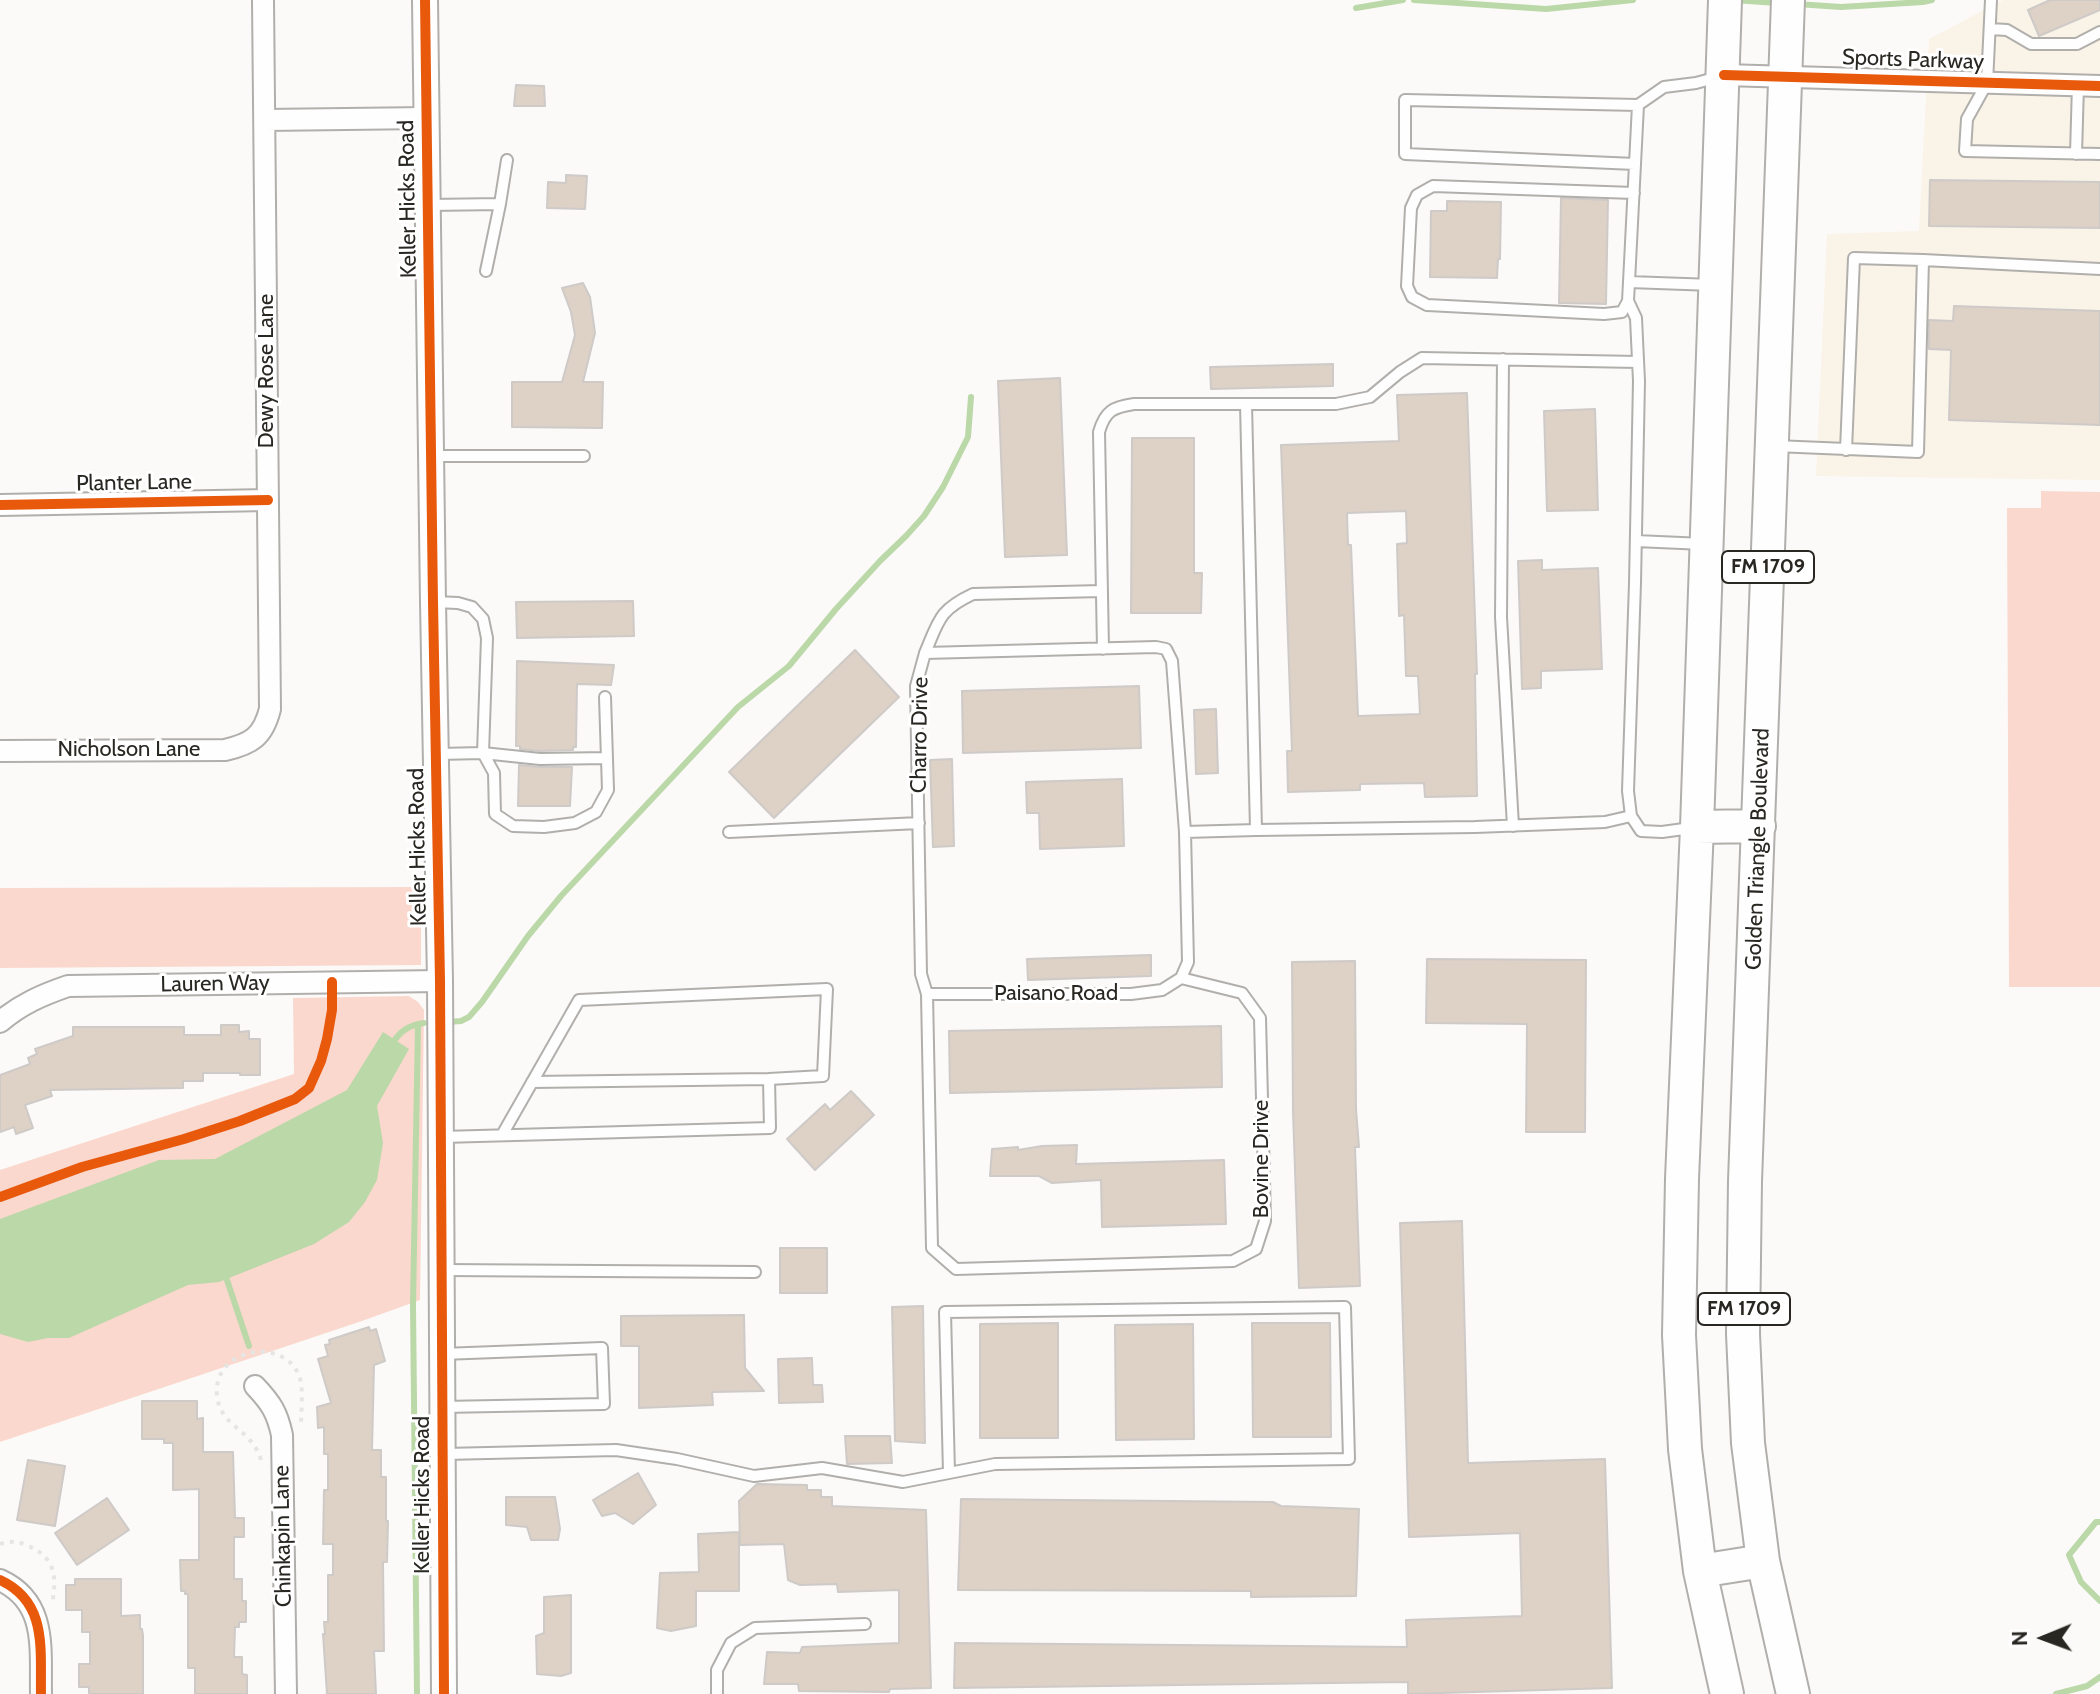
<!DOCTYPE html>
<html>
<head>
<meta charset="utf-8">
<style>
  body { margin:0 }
  #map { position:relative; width:2100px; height:1694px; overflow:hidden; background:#fcfaf8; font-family:Cabin,sans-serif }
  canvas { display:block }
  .north { position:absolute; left:2004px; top:1598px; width:80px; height:80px; -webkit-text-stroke:6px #fff; paint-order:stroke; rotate:269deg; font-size:22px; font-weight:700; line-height:32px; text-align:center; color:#292722 }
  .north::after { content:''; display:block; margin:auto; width:28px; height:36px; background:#292722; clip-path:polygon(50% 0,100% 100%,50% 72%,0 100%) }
</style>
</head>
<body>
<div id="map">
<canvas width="2100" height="1694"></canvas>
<div class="north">N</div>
</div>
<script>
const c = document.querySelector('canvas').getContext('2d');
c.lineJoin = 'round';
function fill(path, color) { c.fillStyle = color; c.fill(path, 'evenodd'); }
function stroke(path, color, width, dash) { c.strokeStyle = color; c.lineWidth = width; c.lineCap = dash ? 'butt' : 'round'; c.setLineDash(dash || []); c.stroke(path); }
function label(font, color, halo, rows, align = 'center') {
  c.font = font + ' Cabin,sans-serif'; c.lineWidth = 6; c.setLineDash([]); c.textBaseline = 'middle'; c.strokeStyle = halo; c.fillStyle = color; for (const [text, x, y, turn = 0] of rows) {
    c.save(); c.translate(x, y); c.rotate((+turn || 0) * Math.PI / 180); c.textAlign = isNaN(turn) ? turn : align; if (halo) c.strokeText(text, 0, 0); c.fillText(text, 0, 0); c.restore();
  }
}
const built = new Path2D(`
  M2003,0H2100V480L1816,476L1827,234L1919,231L1929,39Z`);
const green = new Path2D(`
  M2041,491L2100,492V987H2009L2007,508H2041Z
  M421,887V965L0,968V888Z
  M409,996L418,1002L424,1010L420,1300L362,1321L0,1442V1170L294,1074L293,998Z`);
const water = new Path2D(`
  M383,1032L409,1049L377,1106L383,1143L377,1180L365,1202L349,1222L314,1244L219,1282L188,1285L69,1338H48L28,1342L0,1334V1219L159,1160L215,1159L347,1090Z`);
const stream = new Path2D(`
  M1414,0L1546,9L1633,0
  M1733,0L1778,3
  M1797,4L1841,7L1923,2L1932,0
  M1356,8L1403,0
  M449,1022L461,1021L469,1017L482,1002L528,936L561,896L738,707L789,666L836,609L880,561L906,536L924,516L943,487L968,437L971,397
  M392,1044C400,1031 409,1025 424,1023
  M225,1274L249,1346
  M2100,1522H2096L2069,1555L2081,1582L2100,1601
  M417,1694L413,1305L418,1024
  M2056,1694L2087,1686L2100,1677`);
const building = new Path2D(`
  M2050,0H2100V10L2039,36L2028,10Z
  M516,85L544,86L545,106H514Z
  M566,175L587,176L585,209L547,208L548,182L566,183Z
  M1930,180L2100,182V228L1929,226Z
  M1561,198L1608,200L1606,304L1559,303Z
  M1447,201L1501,202L1500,259H1498L1497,278L1430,277L1431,211H1447Z
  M583,283L590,297L595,333L583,382H603L602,428L512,427V382H562L575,335L571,312L562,288Z
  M1954,306L2100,311V425L1949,420L1951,350L1929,349V320L1953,321Z
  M1333,364V386L1211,389L1210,367Z
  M1060,378L1067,555L1005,557L998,381Z
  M1467,393L1477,674H1475L1477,796L1425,797L1424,783L1360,784V790L1288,792L1287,751H1292L1281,445L1399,441L1397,395ZM1406,511L1407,543L1397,544L1399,616L1404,615L1406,676H1418L1420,714L1358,716L1351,545H1348L1347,513Z
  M1595,409L1598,510L1547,511L1544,411Z
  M1132,438H1194V573H1202L1201,613H1131Z
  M1542,560V570L1598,568L1602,669L1541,671V688L1522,689L1518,561Z
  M633,601L634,636L517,638L516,602Z
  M855,650L899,697L774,818L729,772Z
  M517,661L614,665L611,685L577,684L576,747H573V750L540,751L520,749V746H516Z
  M1139,686L1141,748L963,753L962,691Z
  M1216,709L1218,773L1196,774L1194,710Z
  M952,759L954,846L933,847L930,760Z
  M519,765L540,767H572L570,806H518Z
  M1122,779L1124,846L1040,849L1039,813H1027L1026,782Z
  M1151,955V976L1028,980L1027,959Z
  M1427,959L1586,960L1585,1132H1526L1527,1024L1426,1023Z
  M1355,961L1356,1109L1359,1147H1355L1360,1286L1299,1288L1293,1111L1292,962Z
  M221,1025H239V1032L249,1031V1039H260V1075H240V1073H203V1081H183V1088L50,1090L52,1096L25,1105L33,1128L16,1134L14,1127L0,1132V1075L30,1064L28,1058L37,1054L35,1049L73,1036V1027H184V1035H221Z
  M1221,1026L1222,1087L950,1093L949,1031Z
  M851,1091L874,1115L815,1170L787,1139L825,1104L830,1110Z
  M1077,1145L1076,1164L1224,1160L1226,1224L1102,1227L1101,1180L1052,1183L1039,1176H990L992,1149L1018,1147V1150L1042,1146Z
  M1462,1221L1468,1463L1605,1459L1612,1688L1408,1694V1682L954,1688L955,1643L1407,1647L1406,1620L1522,1616L1520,1533L1409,1537L1400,1223Z
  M780,1248H827V1293H780Z
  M923,1306L925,1443L895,1441L892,1307Z
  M744,1315L745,1368L764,1391L712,1392L713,1405L639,1408V1346H621V1316Z
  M1058,1323V1438H980V1324Z
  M1252,1323H1330L1331,1437H1253Z
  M1193,1324L1194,1439L1116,1440L1115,1325Z
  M369,1327L370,1331L376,1329L385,1361L374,1365L372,1450H381V1477H386V1521H388L387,1562H383L384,1651H374L376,1694H327L323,1634H325L324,1622H328V1575H333V1544H323L324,1490H328V1454H324V1427L318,1428L317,1407L331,1403L318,1359L328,1356L325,1345L330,1344L329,1340Z
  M812,1358L813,1385H822L823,1402L779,1403L778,1359Z
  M142,1401H197V1419L203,1418V1452H233L235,1518H244V1537H234V1579H242V1601H246V1622H239V1627H235L234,1657H242V1674L247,1675V1694H195V1668H188V1594H185V1591H181L180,1560H199V1489L173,1490V1443H164V1439H142Z
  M845,1436H890L892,1463L847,1464Z
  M28,1460L65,1466L55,1526L17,1520Z
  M638,1473L656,1505L633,1524L615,1513L602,1516L593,1500Z
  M757,1484L807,1485V1490H821V1497H832V1506L926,1510L931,1688L890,1689L889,1692L799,1691L798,1684H764L767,1652L800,1653L802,1647L899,1643V1590L838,1592L837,1584L800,1585L788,1580L784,1544L740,1545L739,1501Z
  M506,1497H555L560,1529L558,1540H531L527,1527L506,1525Z
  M107,1498L129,1530L77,1565L55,1533Z
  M961,1499L1273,1502L1281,1506L1359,1509L1356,1596L1251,1597V1591L958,1590Z
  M739,1532V1591H696V1626L671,1631L657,1628L660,1573L699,1572L698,1534Z
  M75,1579H121V1616L140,1615V1629H142L143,1635V1694H91L89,1693V1687H79V1664H90V1632H82V1610H66V1585H75Z
  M571,1595V1673L561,1676L537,1674L536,1636L544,1633V1597Z`);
const path = new Path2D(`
  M0,1197L82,1167L184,1139L240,1121L295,1099L309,1088L318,1072L327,1039L332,1001
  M261,1460C252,1428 220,1428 217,1395C212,1347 290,1334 301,1382C303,1395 301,1412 301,1426
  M0,1544C9,1541 17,1541 26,1545C56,1557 57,1576 52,1605`);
const service = new Path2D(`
  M1991,0L1987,83L1967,119L1965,151L2100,154
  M1990,29L2007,30L2031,44H2077L2100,32
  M2076,154L2078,85
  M1635,164L1405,154V100L1638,105
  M500,204L507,160
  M429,205L500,204L486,271
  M1629,282L1628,301L1622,312L1604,314L1427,305L1412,297L1407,286L1411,208L1417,195L1433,186L1634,193
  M1713,285L1629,282L1638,105L1664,87L1696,83L1718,77
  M1628,301L1636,318L1639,381L1635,583L1628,791L1631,816L1641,831L1662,832L1691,828
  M1503,359L1501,617L1513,826
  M1775,446L1918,452L1923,260L2100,269
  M1846,450L1854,258L1923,260
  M431,456H584
  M1636,541L1704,544
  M434,602L458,603L472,607L483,619L487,638L483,753L540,759L607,758
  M1156,647L1166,649L1172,661L1185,832L1188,962L1181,978L1242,993L1260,1018L1265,1221L1256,1249L1233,1261L956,1269L932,1248L927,994L921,974L916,686L925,653Z
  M1103,649L1099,432C1105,411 1113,407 1134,404H1246
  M925,653C939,620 939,610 973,594L1102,591
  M438,754L483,753L494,773L495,814L513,826L544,827L575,823L596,812L608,790L605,697
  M1631,816L1605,822L1475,827L1256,830L1246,404H1336L1370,397L1400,372L1422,358L1638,362
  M729,832L919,823
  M1185,832L1256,830
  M927,994H1131L1162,990L1181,978
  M532,1082L769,1079
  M442,1137L770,1128L769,1079L823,1076L827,989L579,1000L502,1135
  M443,1270L755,1272
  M442,1354L602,1348L604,1404L442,1407
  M445,1454L616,1450L677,1459L754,1476L822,1468L903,1482L995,1464L1349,1459L1345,1307L945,1312L949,1473
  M717,1694V1670L731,1643L755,1628L865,1624`);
const minor = new Path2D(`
  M1724,75L2100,86
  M265,120L427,118
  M0,505L268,500
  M0,751L225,750C251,744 263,737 270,709L263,0
  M0,1022C21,1004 42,995 68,986L440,981
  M255,1386C271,1403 277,1412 282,1435L286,1694
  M0,1580C48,1602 40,1649 41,1694`);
const tertiary = new Path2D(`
  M425,0L433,602L440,981L444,1694`);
const primary = new Path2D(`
  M1725,0L1697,827L1682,1179L1679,1335L1685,1449L1700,1571L1727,1694
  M1788,0L1745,1181L1743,1334L1748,1443L1763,1561L1793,1694
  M1697,827L1759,826
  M1700,1571L1763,1561`);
const cycleway = new Path2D(`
  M425,0L433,602L440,981L444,1694
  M1724,75L2100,86
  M0,505L268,500
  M0,1197L82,1167L184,1139L240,1121L295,1099L309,1088L321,1061L327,1039L332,1010V982
  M0,1580C48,1602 40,1649 41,1694`);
const shields = [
  [1768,567,92],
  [1744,1309,92]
];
const shieldNames = [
  ["FM 1709",1768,567],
  ["FM 1709",1744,1309]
];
const streetNames = [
  ["Sports Parkway",1913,60,2],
  ["Keller Hicks Road",408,199,-91],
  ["Dewy Rose Lane",267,371,-90],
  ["Planter Lane",134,483,-1],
  ["Charro Drive",920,735,-89],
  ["Nicholson Lane",129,750],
  ["Keller Hicks Road",418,847,-91],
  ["Golden Triangle Boulevard",1758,849,-88],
  ["Lauren Way",215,984,-1],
  ["Paisano Road",1056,994],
  ["Bovine Drive",1262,1159,-90],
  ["Keller Hicks Road",423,1495,-90],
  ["Chinkapin Lane",283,1536,-91]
];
fill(built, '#faf3e7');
fill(green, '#fad8ce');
fill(water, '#bbd8a8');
stroke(stream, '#bbd8a8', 6);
fill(building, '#ded1c6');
stroke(building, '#cecac8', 2);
stroke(service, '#b1afac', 14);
stroke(minor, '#b1afac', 24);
stroke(tertiary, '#b1afac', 28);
stroke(primary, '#b1afac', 36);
stroke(path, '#e5e5e4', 4, [4, 6]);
stroke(service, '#fffefe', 10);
stroke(minor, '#fffefe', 20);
stroke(tertiary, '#fffefe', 24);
stroke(primary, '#fffefe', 32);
stroke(cycleway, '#e8590c', 10);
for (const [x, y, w] of shields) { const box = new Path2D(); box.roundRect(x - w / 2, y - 16, w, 32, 6); c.fillStyle = '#fff'; c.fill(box); stroke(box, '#292722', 2); }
label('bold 20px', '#292722', null, shieldNames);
label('22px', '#292722', '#fff', streetNames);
</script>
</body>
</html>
